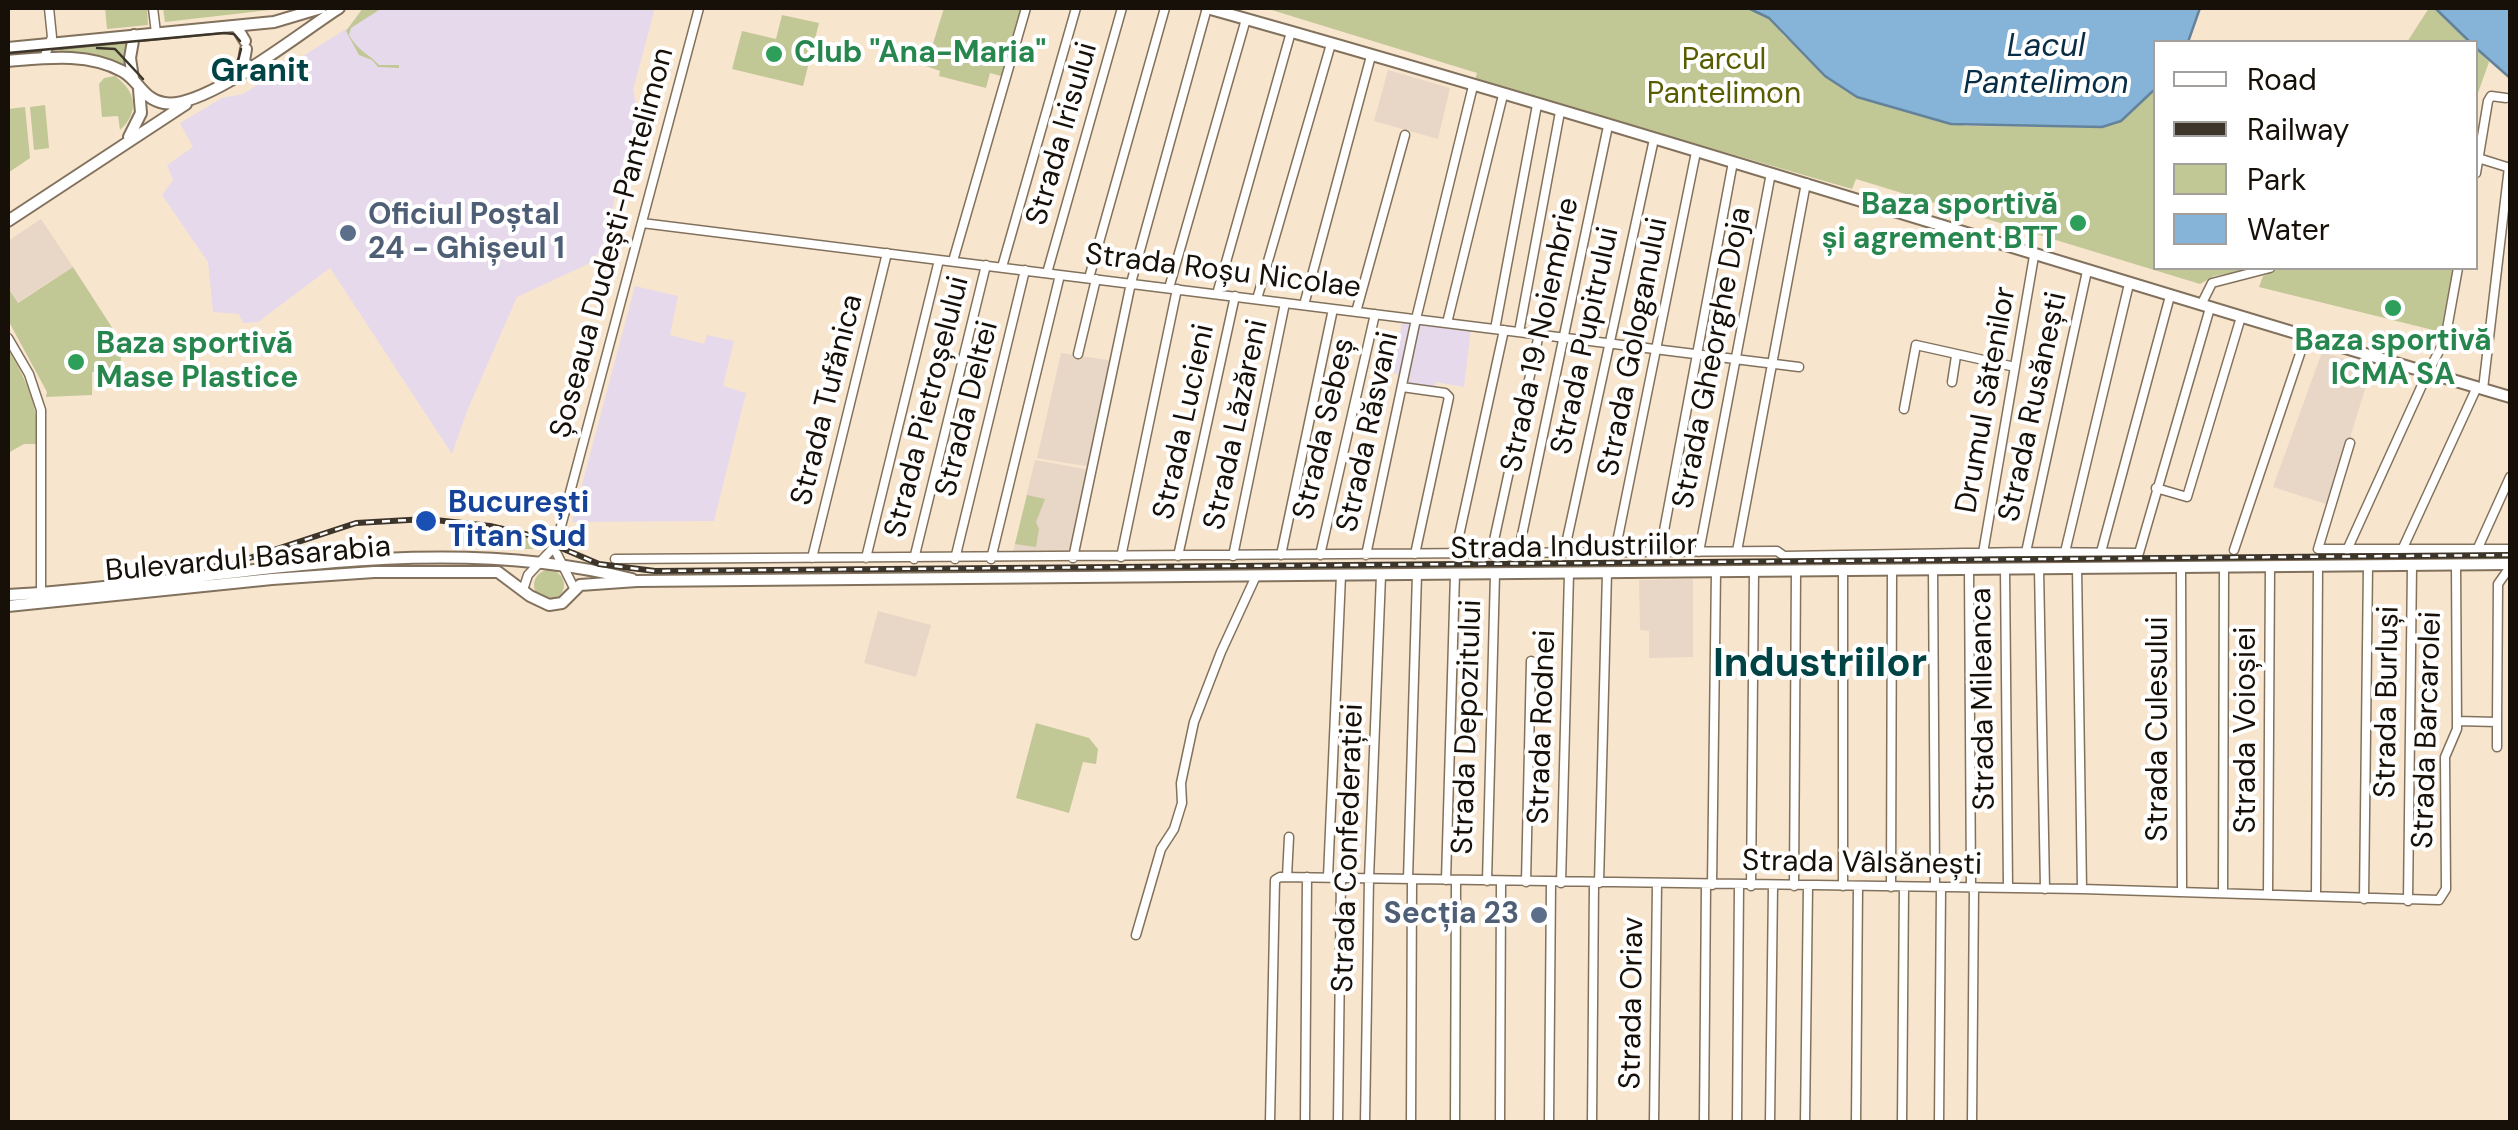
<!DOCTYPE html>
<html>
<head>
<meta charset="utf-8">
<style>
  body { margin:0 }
  #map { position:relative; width:2518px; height:1130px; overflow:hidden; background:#f8e5ce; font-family:"DM Sans",sans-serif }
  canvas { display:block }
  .frame { position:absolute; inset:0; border:10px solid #161008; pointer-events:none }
  .legend { position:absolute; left:2153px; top:40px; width:325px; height:230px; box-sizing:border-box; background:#fff; border:2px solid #a29f9c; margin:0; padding:12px 18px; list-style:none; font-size:30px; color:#161008 }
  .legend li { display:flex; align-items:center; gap:20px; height:50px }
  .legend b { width:50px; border:2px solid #a29f9c }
</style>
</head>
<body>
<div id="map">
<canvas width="2518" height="1130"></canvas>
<div class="frame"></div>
<ul class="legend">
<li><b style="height:12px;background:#fff"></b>Road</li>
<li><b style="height:12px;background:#3d352a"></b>Railway</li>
<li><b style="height:28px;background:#c2c796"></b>Park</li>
<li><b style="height:28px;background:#85b4d8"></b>Water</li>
</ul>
</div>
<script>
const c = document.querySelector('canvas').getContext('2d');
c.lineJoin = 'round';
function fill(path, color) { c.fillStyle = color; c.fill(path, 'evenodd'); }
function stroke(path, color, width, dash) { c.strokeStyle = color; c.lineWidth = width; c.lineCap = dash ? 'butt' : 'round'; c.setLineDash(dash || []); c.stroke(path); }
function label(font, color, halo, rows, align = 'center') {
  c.font = font + ' "DM Sans",sans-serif'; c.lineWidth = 8; c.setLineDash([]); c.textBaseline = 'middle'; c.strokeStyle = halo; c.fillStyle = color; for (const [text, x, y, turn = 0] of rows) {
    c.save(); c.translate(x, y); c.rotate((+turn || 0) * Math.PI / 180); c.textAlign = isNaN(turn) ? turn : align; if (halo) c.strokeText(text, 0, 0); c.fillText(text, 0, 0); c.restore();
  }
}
const commercial = new Path2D(`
  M379,8H655L633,90L637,110L602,249L588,264L517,297L467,411L452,454L330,268L258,322L243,323L239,314L213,312L208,262L162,195L173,180L167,165L193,147L180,123L222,98L243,94Z
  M635,286L678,296L670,335L704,344L707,335L734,341L723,386L746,393L714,521L572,522Z
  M1402,320L1471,328L1464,387L1436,382L1435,387L1401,383L1402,375L1384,371L1389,334L1400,335Z`);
const education = new Path2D(`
  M1388,70L1450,88L1438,139L1374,121Z
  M41,219L73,267L17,303L8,288V241Z
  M2322,352L2372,367L2329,505L2273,487Z
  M1061,353L1114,361L1091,467L1037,458Z
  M1035,460L1090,470L1072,554L1013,552Z
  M1693,579V657L1649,658V631L1640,630L1639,580Z
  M878,611L931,625L916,677L864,663Z`);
const green = new Path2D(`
  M105,8H147L148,25L107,29Z
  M163,8H287L165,22Z
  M363,8H382L351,28L349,35C360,53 367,52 379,65H399V68L378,67L372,60L359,55L346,31Z
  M944,8H1021L1001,76L990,73L986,88L939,76L940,71L926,66Z
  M1265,8H1748L1769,18L1785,37L1878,103L1895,109L1966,126L2102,127L2115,124L2155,89L2156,268H2261L2214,276L2200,284L1856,179L1852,189L1475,80L1477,73Z
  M2429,8H2435L2470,42H2407Z
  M782,15L819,23L803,86L732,69L742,31L776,39Z
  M129,37L125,51L127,71L58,54L60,46Z
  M2476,48L2489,62L2478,93L2476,117Z
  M115,76C136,91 140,112 120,130L118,116L102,117L99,84L104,78Z
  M45,105L49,148L34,150L30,107Z
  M25,107L30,158L8,173V109Z
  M73,267L122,343L120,372H92V395L46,397L47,392L8,320V288L18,303Z
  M2275,268H2440L2453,270L2441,332L2259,287L2263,276L2274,271Z
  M8,349C27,380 38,407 39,444H24L8,453Z
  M1027,495L1045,499L1036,522L1039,529L1036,547L1015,544Z
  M495,530L546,542L541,549H495Z
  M534 585a15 15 0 1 1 30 0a15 15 0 1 1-30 0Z
  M1036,723L1089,738L1098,749L1096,764L1083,762L1069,813L1016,798Z`);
const water = new Path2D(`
  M1748,8H2200L2188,42H2156L2155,89L2121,121L2102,127L1951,124L1857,97L1825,76L1769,18Z
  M2435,8H2510V78L2476,48V42H2470Z`);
const minor = new Path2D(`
  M153,8L156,33
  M44,58L52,37L49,8
  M2478,158L2510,168
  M2476,173L2488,101L2491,96L2506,98
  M642,223L1799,367
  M953,261L1026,8
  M1002,267L1076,8
  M1047,273L1122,8
  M1089,278L1165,8
  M1169,288L1246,19
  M1217,294L1291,32
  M1257,299L1331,44
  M1304,305L1371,56
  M2201,305L2212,283L2270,268
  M1356,312L1405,135
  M1447,323L1503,95
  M1495,329L1537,105
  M1519,332L1560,112
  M8,338L29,374L41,410V596
  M1078,354L1096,279
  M1952,382L1956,356
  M1402,387L1445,393L1449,397L1415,554
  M2483,389L2509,167
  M1904,409L1916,345L2015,367
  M2350,443L2318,549H2510
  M2156,488L2187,497L2241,317
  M554,548L574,588
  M2234,550L2306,336
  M2347,550L2428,372L2445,340L2458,268
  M2402,550L2477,387
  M2477,550L2510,477
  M1737,551L1806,183
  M1615,552L1696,152
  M1660,552L1733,162
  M1699,552L1771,173
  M2026,552L2087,271
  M2065,552L2129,284
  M2101,552L2170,296
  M1564,553L1654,139
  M1983,553L2034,256
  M1455,554L1504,330
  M1491,554L1539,334
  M1518,554L1608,126
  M1281,555L1333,309
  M1320,555L1375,314
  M1366,555L1416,319L1473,86
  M1178,556L1235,296
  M1233,556L1285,303
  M1121,557L1177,289
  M812,558L887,253
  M866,558L939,260
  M1073,558L1131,283L1207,8
  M615,559L1777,551L1784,556L2026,552L2139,553L2210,308
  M914,559L986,265
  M955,559L1025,270
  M991,559L1060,275
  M2181,567L2182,891
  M2039,568L2045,889
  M2077,568L2082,889
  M1933,569L1935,887
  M1969,569L1971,888
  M2005,569L2008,888
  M1843,570V886
  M523,590L528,575L556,545L699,8
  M2457,721L2497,722L2498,584L2510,567
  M2497,722V747
  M1287,877L1289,837
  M1328,877L1341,575
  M1408,879L1417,574
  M1446,880L1455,574
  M1487,881L1495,574
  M1526,882L1531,661
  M1561,883L1569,573
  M1599,883L1607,572
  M1712,885L1716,571
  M1751,886L1754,571
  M1794,886L1796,571
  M1891,887L1892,570
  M2223,893L2224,566
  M2268,894L2270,566
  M2316,896L2318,566
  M2364,899L2368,565
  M2408,901L2412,565
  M1136,935L1161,849L1174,829L1182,803L1181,783L1194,722L1221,652L1256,576
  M1270,1122L1275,880L1280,877L2082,889L2439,900L2446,889L2445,757L2457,729L2456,564
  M1305,1122L1307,877
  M1338,1122L1341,877
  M1365,1122L1369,878L1381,575
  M1411,1122L1412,879
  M1455,1122L1456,880
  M1500,1122L1501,882
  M1549,1122L1551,882
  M1592,1122L1594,883
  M1654,1122L1657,884
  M1704,1122L1706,885
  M1737,1122L1739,886
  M1770,1122L1773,886
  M1805,1122L1808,886
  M1856,1122L1858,887
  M1902,1122L1904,887
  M1939,1122L1941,888
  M1972,1122L1974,888`);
const major = new Path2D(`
  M1207,8C1643,130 2075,269 2510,397
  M236,26L245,41
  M8,48L274,22L321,8
  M8,61C45,58 87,52 122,71C139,80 142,99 164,103C205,110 302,31 339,8
  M236,73L244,61L246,49
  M133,78L130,58L134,35
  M129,137L141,113L139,89
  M8,221L186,104
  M8,595C215,584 425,527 632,579
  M8,606L272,579L374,572H498L530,596L549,605L562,603L580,585L637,581L2510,564`);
const tram = new Path2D(`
  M97,48L115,49L143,79
  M8,53L224,33L234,34L240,41
  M221,73L238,61L241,49`);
const rail = new Path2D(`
  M181,570L228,565L356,523L426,519L490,526L533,536L599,564L655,571L2510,555`);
const markers = [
  [774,54,10,"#2e9e5b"],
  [2078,223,10,"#2e9e5b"],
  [348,233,10,"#5c6f8a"],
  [2393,308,10,"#2e9e5b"],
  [76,362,10,"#2e9e5b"],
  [426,521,12,"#1a4fb4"],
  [1539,915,10,"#5c6f8a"]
];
const leisureNames = [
  ["Club \"Ana-Maria\"",794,54],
  ["Baza sportivă",2058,206,"right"],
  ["și agrement BTT",2058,240,"right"],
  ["Baza sportivă",2393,342,"center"],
  ["ICMA SA",2393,376,"center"],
  ["Baza sportivă",96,345],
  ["Mase Plastice",96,379]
];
const parkNames = [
  ["Parcul",1724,61],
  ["Pantelimon",1724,95]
];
const streetNames = [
  ["Strada Irisului",1063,134,-74],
  ["Șoseaua Dudești-Pantelimon",613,243,-75],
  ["Strada Roșu Nicolae",1223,272,7],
  ["Strada 19 Noiembrie",1541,335,-78],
  ["Strada Pupitrului",1586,341,-78],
  ["Strada Gologanului",1634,347,-79],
  ["Strada Gheorghe Doja",1713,358,-79],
  ["Strada Tufănica",828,400,-76],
  ["Drumul Sătenilor",1987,400,-80],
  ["Strada Pietroșelului",928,407,-76],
  ["Strada Rusănești",2034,407,-78],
  ["Strada Deltei",968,409,-76],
  ["Strada Lucieni",1185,422,-78],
  ["Strada Lăzăreni",1237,425,-78],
  ["Strada Sebeș",1325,429,-77],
  ["Strada Răsvani",1369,432,-78],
  ["Strada Industriilor",1574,548,-1],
  ["Bulevardul Basarabia",248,560,-5],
  ["Strada Mileanca",1984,699,-91],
  ["Strada Burluși",2388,702,-89],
  ["Strada Depozitului",1468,727,-88],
  ["Strada Rodnei",1543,727,-88],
  ["Strada Culesului",2159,729,-90],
  ["Strada Voioșiei",2247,730,-90],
  ["Strada Barcarolei",2428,730,-88],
  ["Strada Confederației",1349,848,-88],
  ["Strada Vâlsănești",1862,864,1],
  ["Strada Oriav",1633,1003,-89]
];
const serviceNames = [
  ["Oficiul Poștal",368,216],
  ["24 - Ghișeul 1",368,250],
  ["Secția 23",1519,915,"right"]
];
const transitNames = [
  ["București",448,504],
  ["Titan Sud",448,538]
];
const waterNames = [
  ["Lacul",2046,48],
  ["Pantelimon",2046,85]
];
const neighbourhoodNames = [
  ["Granit",260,73]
];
const districtNames = [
  ["Industriilor",1820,666]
];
fill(commercial, '#e6d9ec');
fill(education, '#e8d7c6');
fill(green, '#c2c796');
fill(water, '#85b4d8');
stroke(water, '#64839a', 2.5);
stroke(minor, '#82725d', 11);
stroke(major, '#82725d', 14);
stroke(minor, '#fff', 8);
stroke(major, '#fff', 10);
stroke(tram, '#3d352a', 2.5);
stroke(rail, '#3d352a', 6);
stroke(rail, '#fff', 2.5, [8]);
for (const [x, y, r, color] of markers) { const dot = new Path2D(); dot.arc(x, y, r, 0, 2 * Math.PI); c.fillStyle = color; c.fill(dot); stroke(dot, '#fff', 4); }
label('bold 30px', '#27864d', '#fff', leisureNames, 'left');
label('30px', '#595d00', '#fff', parkNames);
label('30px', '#161008', '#fff', streetNames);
label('bold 30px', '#4e5e75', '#fff', serviceNames, 'left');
label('bold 30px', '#164399', '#fff', transitNames, 'left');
label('italic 32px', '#082e47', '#fff', waterNames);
label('bold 32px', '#004345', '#fff', neighbourhoodNames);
label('bold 40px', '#004345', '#fff', districtNames);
</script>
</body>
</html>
